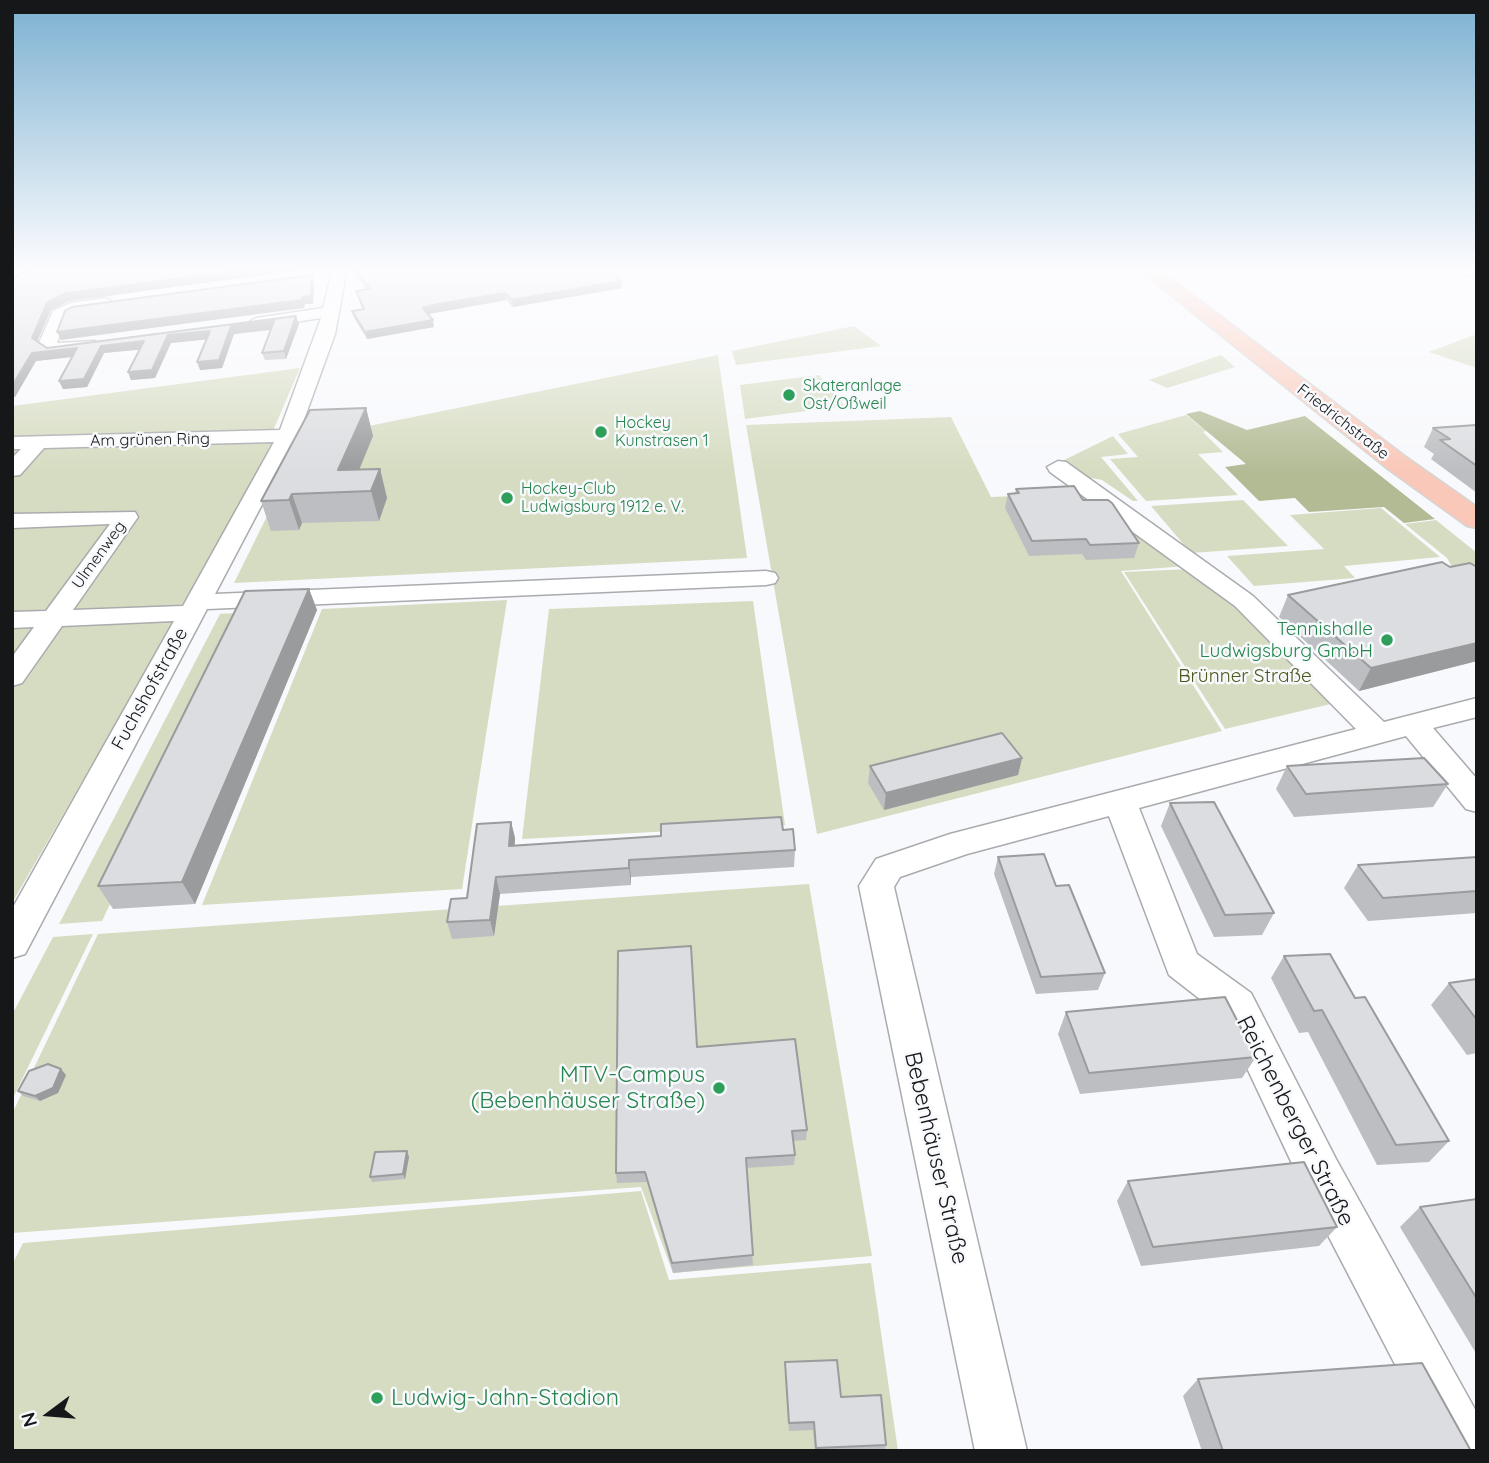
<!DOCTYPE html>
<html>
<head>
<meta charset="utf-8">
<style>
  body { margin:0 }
  #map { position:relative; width:1489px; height:1463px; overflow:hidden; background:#f8f9fc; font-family:Quicksand,sans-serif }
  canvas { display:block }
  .frame { position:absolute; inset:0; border:14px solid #161718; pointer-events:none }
  .north { position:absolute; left:14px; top:1379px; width:70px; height:70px; -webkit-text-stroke:5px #f8f9fc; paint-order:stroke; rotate:254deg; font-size:19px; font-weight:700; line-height:28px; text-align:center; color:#161718 }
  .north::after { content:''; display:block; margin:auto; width:24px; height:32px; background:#161718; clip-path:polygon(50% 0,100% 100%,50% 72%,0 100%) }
</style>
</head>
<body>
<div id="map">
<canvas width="1489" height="1463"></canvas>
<div class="frame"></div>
<div class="north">N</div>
</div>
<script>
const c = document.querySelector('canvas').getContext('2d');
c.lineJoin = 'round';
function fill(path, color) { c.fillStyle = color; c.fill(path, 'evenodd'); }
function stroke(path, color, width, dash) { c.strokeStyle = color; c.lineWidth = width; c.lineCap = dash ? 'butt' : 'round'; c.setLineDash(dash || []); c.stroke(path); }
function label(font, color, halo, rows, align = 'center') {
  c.font = font + ' Quicksand,sans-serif'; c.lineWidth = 5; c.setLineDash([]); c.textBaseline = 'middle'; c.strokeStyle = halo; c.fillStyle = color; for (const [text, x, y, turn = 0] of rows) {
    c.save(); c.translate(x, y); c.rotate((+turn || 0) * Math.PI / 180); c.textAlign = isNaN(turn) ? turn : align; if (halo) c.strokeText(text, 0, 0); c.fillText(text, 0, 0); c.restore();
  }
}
const green = new Path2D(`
  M854,326L881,346L736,365L732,351Z
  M1477,334V368L1429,352Z
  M718,355L747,558L234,583L305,439Z
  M1221,355L1235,367L1167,388L1149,380Z
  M300,368L272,433L12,438V406Z
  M819,375L845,406L745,419L740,385Z
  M1186,415L1206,431L1203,432L1223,452L1198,454L1238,495L1146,501L1110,459L1138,457L1118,434Z
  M951,417L991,497L1090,493L1187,566L1121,571L1222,731L817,834L746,425Z
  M1113,436L1128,454L1101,457L1138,501H1133L1102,480L1086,477L1058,463Z
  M274,441L220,543L12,903V443Z
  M1243,500L1288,546L1191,553L1151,506Z
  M1381,508L1440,557L1344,566L1355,578L1254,586L1227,556L1324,549L1290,515Z
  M1436,520L1477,553V594L1460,582L1447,558L1405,524Z
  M1191,569L1236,603L1335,703L1225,729L1124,572Z
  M507,600L462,889L202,905L322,609Z
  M753,601L785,825L522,839L549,609Z
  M250,612L102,921L59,924L220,614Z
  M809,884L872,1256L673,1273L641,1187L12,1233V1114L98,934Z
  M93,934L12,1100V1015L53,937Z
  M641,1191L669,1280L871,1263L898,1451H12V1265L23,1243Z`);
const forest = new Path2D(`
  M1200,411L1247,430L1305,416L1435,519L1404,523L1384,507L1309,512L1295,498L1259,501L1225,467L1246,464L1186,414Z`);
const minor = new Path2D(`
  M333,268H347L335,334L298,436L215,594L766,571L775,573L778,578L775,583L766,585L207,609L25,954L12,958V909L174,621L62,626L22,683L12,686V657L34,627L12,628V612L46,611L110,524L12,528V514L135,512L138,517L73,610L183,606L274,442L44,448L20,475L12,476V458L21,449H12V437L280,430L321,318L256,328L248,323L256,318L323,308Z
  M1446,268L1477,269V278L1448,271Z
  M106,298L114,303L112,306L74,312L66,317L57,343L95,341L98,345L95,349C78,353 52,359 38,345L53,311L70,303Z
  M1058,461L1066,462L1253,596L1384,722L1477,698V717L1433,728L1477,779V812L1466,809L1406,736L1139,808L1197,954L1251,993L1336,1159L1477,1413V1451H1440L1304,1189L1223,1017L1169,975L1109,816L967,854L900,877L894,887L1027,1451H975L859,886L876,859L950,834L1356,729L1235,606L1050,472L1047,467Z`);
const major = new Path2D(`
  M1137,268H1157L1406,457L1477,507V528L1467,526L1388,469Z`);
const wall = new Path2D(`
  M32,268H315L69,301L51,310L37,342L47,348L299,324L286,359L265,360L262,353L271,330L234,334L222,368L200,370L206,339L171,343L155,378L131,380L128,372L140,349L104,353L87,387L63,389L59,381L72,357L36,361L15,397H12V279Z
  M351,268H605L622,288L513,307L506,300L434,313L428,314L434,327L367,339L354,318L352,311L362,309L356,291L367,290Z
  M366,408L373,436L359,469H380L387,498L379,521L302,523L299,530L271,531L261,501Z
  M1477,425V493L1431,459L1434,454L1424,447L1433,428Z
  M1016,489L1083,500L1139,543L1134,558L1086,560L1082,554L1029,556L1005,508L1008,494H1015Z
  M1450,567H1477V661L1359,691L1279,617L1288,595Z
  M309,589L317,610L195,904L113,909L98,886Z
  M1022,758L1018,775L884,810L868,783L870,766Z
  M1287,766L1448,784L1433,807L1294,817L1276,789Z
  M1170,803L1274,913L1262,935L1214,937L1161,826Z
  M511,822L515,838V846L783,830L795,850L794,867L631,877V885L500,894L494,936L452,939L447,922L467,898Z
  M998,857L1056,886L1105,973L1098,990L1036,994L994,874Z
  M1477,857V913L1368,921L1344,888L1358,865Z
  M1284,956L1449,1141L1429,1162L1377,1165L1308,1032L1299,1033L1271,978Z
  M1477,979V1053L1467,1055L1431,1005L1449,983Z
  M1066,1012L1256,1057L1242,1078L1080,1094L1058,1034Z
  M697,1047L807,1130L806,1140L793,1141L795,1155L794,1165L746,1168L753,1265L673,1273L647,1182L617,1183L616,1173Z
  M66,1075L58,1093L40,1101L23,1096L18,1091Z
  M407,1151L409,1157L405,1179L372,1182L370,1177Z
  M1128,1181L1337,1227L1319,1246L1141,1266L1117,1201Z
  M1477,1199V1355L1400,1227L1420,1207Z
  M785,1362L841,1397L886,1445L884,1451H815L813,1430L789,1431L785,1370Z
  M1198,1379L1471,1451H1202L1183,1396Z`);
const shadedWall = new Path2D(`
  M261,268H315L69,301L51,310L35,346L32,338L47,303L66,293Z
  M312,275L314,283L313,304H305L304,308L61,340L57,332Z
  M621,281L622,288L513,307L512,300Z
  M505,293L506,300L434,313L424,315L423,308L433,305Z
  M296,316L299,324L286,359L284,351Z
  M433,320L434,327L367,339L365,332Z
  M274,321L277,329L234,334L222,368L200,370L197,362L231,326Z
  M210,331L212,339L171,343L155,378L131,380L128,372L168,335Z
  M144,341L147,349L104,353L87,387L63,389L59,381L101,346Z
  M77,348L80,356L36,361L15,397H12V386L32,353Z
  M366,408L373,436L350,492L338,470Z
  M380,469L387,498L379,521L371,491Z
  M292,494L302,523L299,530L289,500Z
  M309,589L317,610L195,904L182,882Z
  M1477,643V661L1359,691L1371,668Z
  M1022,758L1018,775L884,810L886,793Z
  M511,822L515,838L513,863L509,846Z
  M629,860L631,877V885L629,868Z
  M496,877L500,894L494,936L490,920Z
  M61,1069L66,1075L58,1093L40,1101L35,1096Z
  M407,1151L409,1157L405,1179L403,1174Z`);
const building = new Path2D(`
  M32,268H261L66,293L47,303L32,338L47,348L296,316L284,351L262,353L274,321L231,326L219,360L197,362L210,331L168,335L152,370L128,372L144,341L101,346L84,379L59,381L77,348L32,353L12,386V279Z
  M354,268H605L621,281L512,300L505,293L433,305L423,308L433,320L365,332L352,311L364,309L356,291L370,289Z
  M312,275L311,296L303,297L302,300L57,332L65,311L72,307Z
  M366,408L338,470L380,469L371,491L292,494L289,500L261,501L310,410Z
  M1476,425H1477V466L1440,440L1450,439L1433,428Z
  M1074,486L1083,500H1108L1112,503L1139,543L1090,545L1086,539L1032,541L1008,494L1019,493L1016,489Z
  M1442,562L1450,567L1470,563L1477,567V643L1371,668L1288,595Z
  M309,589L182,882L98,886L245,591Z
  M1002,733L1022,758L886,793L870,766Z
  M1424,758L1448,784L1306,794L1287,766Z
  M1214,802L1274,913L1225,915L1170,803Z
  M781,817L783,830L793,829L795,850L629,860V868L496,877L490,920L447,922L451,899L467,898L477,824L511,822L509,846L661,836V824Z
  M1044,854L1056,886L1069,885L1105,973L1041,977L998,857Z
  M1477,857V891L1383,898L1358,865Z
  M691,946L697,1047L795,1039L807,1130L792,1131L795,1155L746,1158L753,1255L672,1263L645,1172L616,1173L618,951Z
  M1330,954L1355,998L1365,997L1449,1141L1396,1145L1322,1010L1314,1011L1284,956Z
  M1477,979V1020L1449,983Z
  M1225,997L1256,1057L1089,1073L1066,1012Z
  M48,1064L61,1069L53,1088L35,1096L18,1091L29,1071Z
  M407,1151L403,1174L370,1177L375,1152Z
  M1304,1162L1337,1227L1153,1247L1128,1181Z
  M1477,1199V1299L1420,1207Z
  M837,1360L841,1397L881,1395L886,1445L816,1448L814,1422L789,1423L785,1362Z
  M1422,1363L1471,1451H1223L1198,1379Z`);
const markers = [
  [789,395,7,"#2e9e5b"],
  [601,432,7,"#2e9e5b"],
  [507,498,7,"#2e9e5b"],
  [1387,640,7,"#2e9e5b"],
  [719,1088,7,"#2e9e5b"],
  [377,1398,7,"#2e9e5b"]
];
const farLeisurenames = [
  ["Skateranlage",803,386],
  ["Ost/Oßweil",803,404],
  ["Hockey",615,423],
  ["Kunstrasen 1",615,441],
  ["Hockey-Club",521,489],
  ["Ludwigsburg 1912 e. V.",521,507]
];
const farStreetnames = [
  ["Friedrichstraße",1343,422,38],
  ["Am grünen Ring",150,440,-1],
  ["Ulmenweg",99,555,-54]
];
const leisureNames = [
  ["Tennishalle",1373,629],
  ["Ludwigsburg GmbH",1373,651]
];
const parkNames = [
  ["Brünner Straße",1245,676]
];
const streetNames = [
  ["Fuchshofstraße",150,689,-61]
];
const nearLeisurenames = [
  ["MTV-Campus",705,1075],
  ["(Bebenhäuser Straße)",705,1101],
  ["Ludwig-Jahn-Stadion",391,1398,"left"]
];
const nearStreetnames = [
  ["Reichenberger Straße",1295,1121,63],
  ["Bebenhäuser Straße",936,1158,77]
];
fill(green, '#d6dcc1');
fill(forest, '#b2bb94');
stroke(minor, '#aaabae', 3);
stroke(major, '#d5d5d5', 3);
fill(minor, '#fff');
fill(major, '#fac8b8');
fill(wall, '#bdbec1');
fill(shadedWall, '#9a9b9d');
fill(building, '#dcdde0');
stroke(building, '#9a9b9d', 2);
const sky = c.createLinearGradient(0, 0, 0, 473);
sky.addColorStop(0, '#7cb1d1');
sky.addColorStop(0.57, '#fcfcfe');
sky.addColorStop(1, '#fcfcfe00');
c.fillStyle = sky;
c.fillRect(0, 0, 1489, 473);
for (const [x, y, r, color] of markers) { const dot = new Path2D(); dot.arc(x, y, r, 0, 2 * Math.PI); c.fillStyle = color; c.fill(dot); stroke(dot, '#f8f9fc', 2.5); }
label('16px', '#27864d', '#f8f9fc', farLeisurenames, 'left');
label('16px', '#161718', '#f8f9fc', farStreetnames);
label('19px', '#27864d', '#f8f9fc', leisureNames, 'right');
label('19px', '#4d571b', '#f8f9fc', parkNames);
label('19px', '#161718', '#f8f9fc', streetNames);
label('23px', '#27864d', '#f8f9fc', nearLeisurenames, 'right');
label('23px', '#161718', '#f8f9fc', nearStreetnames);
</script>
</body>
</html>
